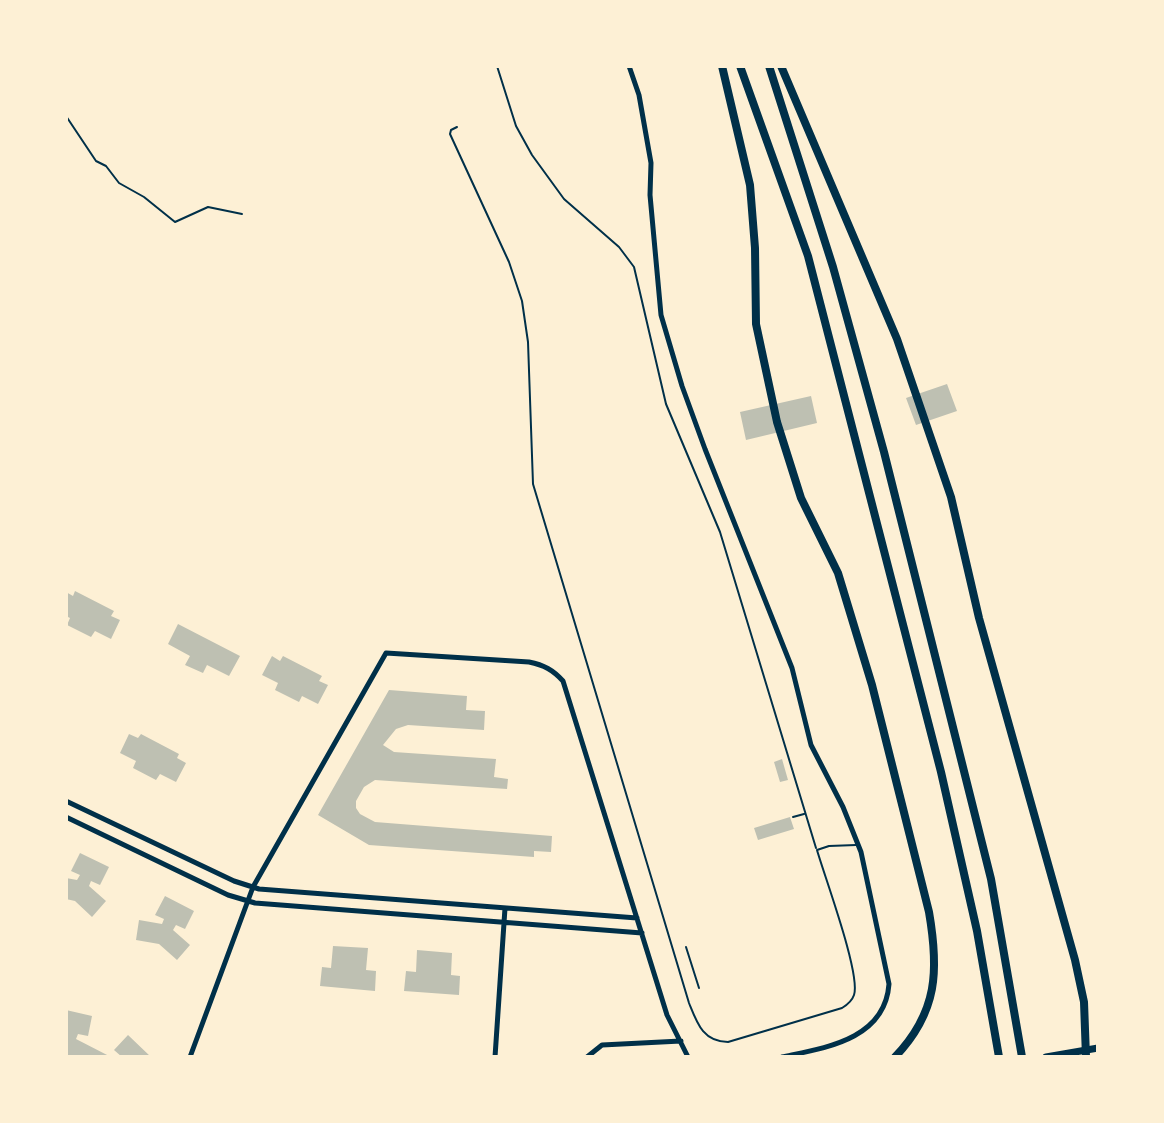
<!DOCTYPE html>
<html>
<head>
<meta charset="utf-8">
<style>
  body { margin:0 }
  #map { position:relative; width:1164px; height:1123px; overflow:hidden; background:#fdf0d5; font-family:"Work Sans",sans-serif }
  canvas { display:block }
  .frame { position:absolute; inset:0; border:68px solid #fdf0d5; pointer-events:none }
</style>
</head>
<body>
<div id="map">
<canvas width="1164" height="1123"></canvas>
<div class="frame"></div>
</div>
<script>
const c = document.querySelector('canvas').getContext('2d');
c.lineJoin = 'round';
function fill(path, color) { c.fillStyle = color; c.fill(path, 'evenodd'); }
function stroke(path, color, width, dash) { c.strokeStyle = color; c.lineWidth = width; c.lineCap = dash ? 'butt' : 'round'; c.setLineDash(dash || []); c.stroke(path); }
const building = new Path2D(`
  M947,384L957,411L916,425L906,398Z
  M811,396L817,423L746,440L740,412Z
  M75,591L114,611L111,616L120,620L111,639L95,631L91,637L67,625L70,618L66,616V592L73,596Z
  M178,624L240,656L229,676L207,665L203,673L185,665L190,656L168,644Z
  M272,656L280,661L283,656L322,676L319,681L328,685L318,704L302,696L299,702L275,690L278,683L262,675Z
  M389,690L467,696L466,710L485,711L484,730L408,725L396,729L383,745L394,752L496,759L494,777L508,779L507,789L375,780L364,787L356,801V808L360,814L375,822L552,836L551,852L534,851V857L369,845L318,815Z
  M129,734L138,738L141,734L179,754L177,758L186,763L176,782L160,774L156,780L133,768L136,761L120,753Z
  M782,759L788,780L780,782L774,762Z
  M790,817L794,829L758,840L754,828Z
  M80,853L109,867L100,885L91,881L89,886L106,901L92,917L75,901L66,899V878L77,880L80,875L71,871Z
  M165,896L194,911L185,929L176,925L173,930L190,945L177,960L159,944L136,940L139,920L162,924L164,919L155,915Z
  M333,946L368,948L366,970L376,971L375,991L320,986L322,967L331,968Z
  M417,950L452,953L451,975L460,976L459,995L404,991L406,971L416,972Z
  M66,1010L92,1016L88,1036L78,1034L76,1039L111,1057L66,1056Z
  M128,1035L151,1057H122L114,1050Z`);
const path = new Path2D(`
  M66,116L96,161L106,166L119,183L144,197L175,222L208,207L242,214
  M686,947L699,988`);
const service = new Path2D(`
  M497,66L516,126L532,155L564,199L619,247L634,267L666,404L720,532L816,848
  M457,127L451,130L450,134L509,262L522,301L528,342L533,484L689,1003C697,1023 703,1042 728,1042L842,1008C847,1005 852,1001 854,995C861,974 824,875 817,850L829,846L856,845
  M793,817L804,814`);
const minor = new Path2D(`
  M629,66L639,95L651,163L650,195L661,315L682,386L705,449L792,668L811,745L843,807L861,852L889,984C885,1040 824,1048 782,1057
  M66,801L234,881L259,889L637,918
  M66,817L228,895L255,903L642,933
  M190,1057L253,887L386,653L529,662C544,665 553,670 563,681L667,1015L688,1057
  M495,1057L505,908
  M587,1057L602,1045L681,1041`);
const primary = new Path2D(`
  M1046,1057L1098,1048`);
const motorway = new Path2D(`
  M722,66L750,185L755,248L756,324L777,422L801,498L838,573L872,685L929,912C939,970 938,1012 895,1057
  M740,66L808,256L941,772L977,931L999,1057
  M769,66L833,267L884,452L991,879L1022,1057
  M781,66L897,339L951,497L979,618L1075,960L1084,1002L1086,1057`);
fill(building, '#bec0b2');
stroke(path, '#003049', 2);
stroke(service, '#003049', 2);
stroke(minor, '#003049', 5);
stroke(primary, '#003049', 7);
stroke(motorway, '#003049', 8);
</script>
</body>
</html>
